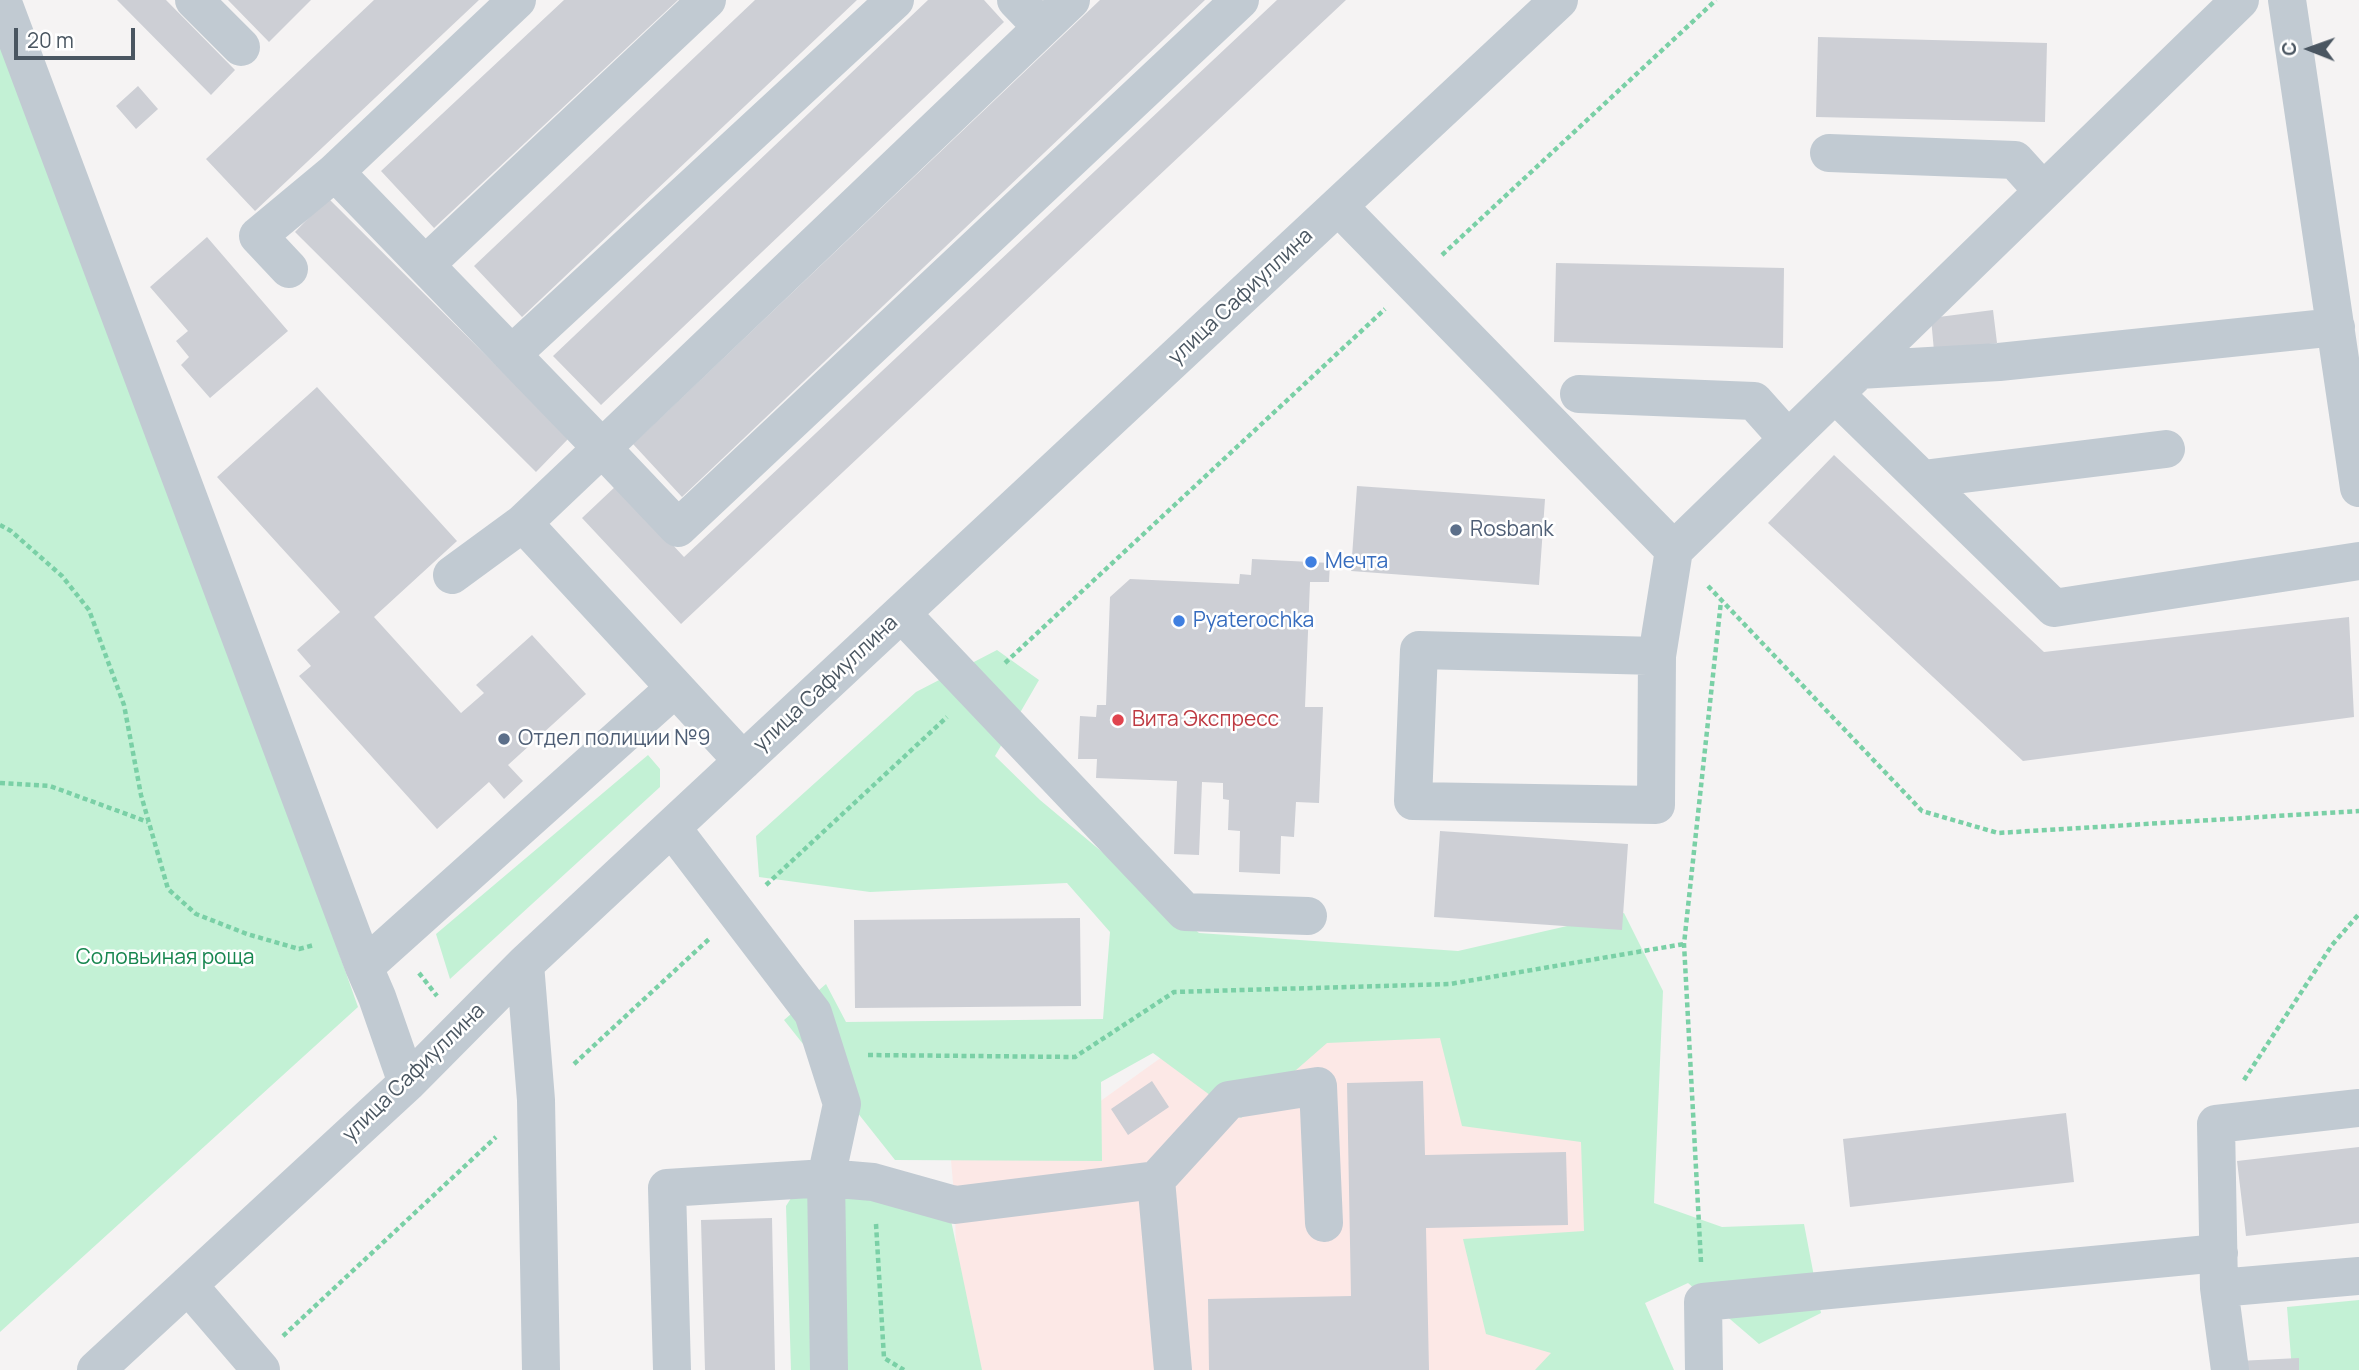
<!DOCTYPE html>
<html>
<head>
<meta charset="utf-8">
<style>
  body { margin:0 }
  #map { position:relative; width:2359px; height:1370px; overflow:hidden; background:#f5f3f3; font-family:Manrope,sans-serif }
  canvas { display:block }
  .north { position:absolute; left:2275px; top:14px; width:70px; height:70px; -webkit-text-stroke:5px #fff; paint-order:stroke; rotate:271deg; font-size:19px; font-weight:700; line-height:28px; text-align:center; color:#4a5661 }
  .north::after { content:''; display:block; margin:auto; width:24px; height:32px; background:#4a5661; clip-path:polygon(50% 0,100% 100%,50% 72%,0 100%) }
  .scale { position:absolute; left:14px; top:28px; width:121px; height:32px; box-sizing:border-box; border:4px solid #4a5661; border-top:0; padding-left:9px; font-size:21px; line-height:24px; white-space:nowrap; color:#4a5661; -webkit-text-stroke:5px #fff; paint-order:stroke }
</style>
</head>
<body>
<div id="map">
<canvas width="2359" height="1370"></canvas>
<div class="north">С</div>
<div class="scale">20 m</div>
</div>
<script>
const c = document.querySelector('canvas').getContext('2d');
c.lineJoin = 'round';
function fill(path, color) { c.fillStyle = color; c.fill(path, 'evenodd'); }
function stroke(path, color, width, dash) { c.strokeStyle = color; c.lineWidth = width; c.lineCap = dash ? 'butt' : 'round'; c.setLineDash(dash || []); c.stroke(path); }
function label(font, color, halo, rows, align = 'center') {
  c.font = font + ' Manrope,sans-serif'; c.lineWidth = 5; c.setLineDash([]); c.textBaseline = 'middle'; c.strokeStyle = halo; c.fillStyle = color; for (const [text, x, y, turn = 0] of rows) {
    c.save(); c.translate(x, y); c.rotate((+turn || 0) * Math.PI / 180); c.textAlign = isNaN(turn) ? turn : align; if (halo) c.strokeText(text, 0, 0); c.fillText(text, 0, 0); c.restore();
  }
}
const medical = new Path2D(`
  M1618,969L1601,1370H958L955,1205L947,1116L1081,1115L1194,1034Z`);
const green = new Path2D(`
  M0,0H3L358,1007L0,1332Z
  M997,650L1039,680L995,756L1040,800L1199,933L1458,951L1624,913L1663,991L1654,1203L1722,1227L1804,1224L1821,1313L1759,1344L1688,1283L1645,1303L1674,1370H1535L1551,1353L1486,1334L1463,1239L1584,1231L1581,1142L1462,1126L1440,1038L1327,1043L1241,1118L1153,1053L1101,1082L1102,1161L895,1160L784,1020L826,984L846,1022L1103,1019L1110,932L1067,883L870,892L759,877L756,836L916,692Z
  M648,755L660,769V787L450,979L436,934Z
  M814,1162L947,1201L982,1370H791L786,1206Z
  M2359,1300V1370H2292L2287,1307Z`);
const building = new Path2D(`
  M117,0H166L235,70L211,95Z
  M228,0H311L269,42Z
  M374,0H479L255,211L206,159Z
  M564,0H678L434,228L381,171Z
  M755,0H857L522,317L474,266Z
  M928,0H984L1004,22L601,405L553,356Z
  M1100,0H1205L682,497L633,444Z
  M1277,0H1346L681,624L582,518L617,485L684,557Z
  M1818,37L2047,43L2045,122L1816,117Z
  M138,86L158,109L136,129L116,106Z
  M328,198L569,438L536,472L295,232Z
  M207,237L288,331L210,398L181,365L189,357L176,341L188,331L150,287Z
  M1556,263L1784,268L1783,348L1554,342Z
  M1993,310L1997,343L1934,351L1931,318Z
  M317,387L457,541L374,617L461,713L484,693L476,685L532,635L586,694L508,765L523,781L504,799L489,782L437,829L299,676L311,666L297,650L340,612L217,477Z
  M1834,455L2044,652L2349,617L2354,717L2023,761L1768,523Z
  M1357,486L1545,499L1539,585L1351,571Z
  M1252,559L1330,563L1329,582H1310L1305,707H1323L1319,803L1296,802L1294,837L1281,836L1280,874L1239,872L1240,831L1228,830L1229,800L1223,799V783L1202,782L1199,855L1174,854L1177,781L1096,778L1097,759H1078L1080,716L1096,717L1097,705H1106L1110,597L1130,579L1239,584L1240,574L1251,575Z
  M1440,831L1628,844L1622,930L1434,917Z
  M1080,918L1081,1006L855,1008L854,920Z
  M1152,1081L1169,1107L1128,1135L1111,1109Z
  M1423,1081L1425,1155L1566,1152L1568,1225L1426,1228L1429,1370H1209L1208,1299L1351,1296L1347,1083Z
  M2066,1113L2074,1182L1850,1207L1843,1139Z
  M2359,1147V1223L2246,1236L2237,1161Z
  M772,1218L775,1370H705L701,1220Z
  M2299,1358V1370H2239L2238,1361Z`);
const path = new Path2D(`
  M1442,255L1716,0
  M0,525L11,531L62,576L89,610L124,705L141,795L168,889L196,914L247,934L299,949L314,945
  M1708,586L1922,811L1998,833L2359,811
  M1005,663L1385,309
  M0,783L50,786L148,822
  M766,885L947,717
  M419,973L437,996
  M868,1055L1075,1057L1174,992L1450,984L1684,944
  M574,1064L709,939
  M2244,1080L2332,945L2359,914
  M876,1224L884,1358L904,1370
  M1701,1262L1684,944L1721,601
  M283,1336L496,1137`);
const minor = new Path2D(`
  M2,0L364,967L377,997L407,1083
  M194,0L241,47
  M517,0L335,172L602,448L523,523L743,761
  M1016,0L1042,27
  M1071,0L602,448L678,528L1240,0
  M2287,0L2359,488
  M1829,153L2015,160L2043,191
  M1338,206L1674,550L2240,0
  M425,265L707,0
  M289,269L258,236L335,172
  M512,354L895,0
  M1859,370L1999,362L2336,327
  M1579,394L1754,401L1788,439
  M1835,394L2054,608L2359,561
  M1923,479L2166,449
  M452,575L523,523
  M902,614L1185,912L1308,916
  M1657,656L1656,805L1413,801L1419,650L1657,656L1674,550
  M672,828L813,1013L842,1104L826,1178L829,1370
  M525,964L536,1100L541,1370
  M364,967L675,688
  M1156,1180L1173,1370
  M188,1285L261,1370
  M2219,1288L2359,1276
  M96,1370L407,1083L525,964L1559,0
  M672,1370L667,1188L826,1178L873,1182L955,1205L1156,1180L1229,1100L1318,1086L1324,1223
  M1704,1370L1703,1302L2219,1253
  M2230,1370L2219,1288L2216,1124L2359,1108`);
const markers = [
  [1456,530,7,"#5c6f8a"],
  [1311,562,7,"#3f7fe0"],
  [1179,621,7,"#3f7fe0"],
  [1118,720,7,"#e0444e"],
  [504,739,7,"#5c6f8a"]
];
const streetNames = [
  ["улица Сафиуллина",1241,297,-43],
  ["улица Сафиуллина",826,684,-43],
  ["улица Сафиуллина",414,1073,-44]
];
const serviceNames = [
  ["Rosbank",1470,530],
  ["Отдел полиции №9",518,739]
];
const shopNames = [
  ["Мечта",1325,562],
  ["Pyaterochka",1193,621]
];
const healthNames = [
  ["Вита Экспресс",1132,720]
];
const parkNames = [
  ["Соловьиная роща",165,958]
];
fill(medical, '#fce8e6');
fill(green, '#c3f1d5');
fill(building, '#cdcfd5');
stroke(path, '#7ad0a6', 4.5, [5, 3.5]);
stroke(minor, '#c1cad2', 38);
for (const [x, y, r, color] of markers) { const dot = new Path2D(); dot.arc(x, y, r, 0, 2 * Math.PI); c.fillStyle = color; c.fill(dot); stroke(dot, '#fff', 2.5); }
label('21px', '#4a5661', '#fff', streetNames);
label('21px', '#4e5e75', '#fff', serviceNames, 'left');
label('21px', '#366cbe', '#fff', shopNames, 'left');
label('21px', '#be3a42', '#fff', healthNames, 'left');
label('21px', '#17864f', '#fff', parkNames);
</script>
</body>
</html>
